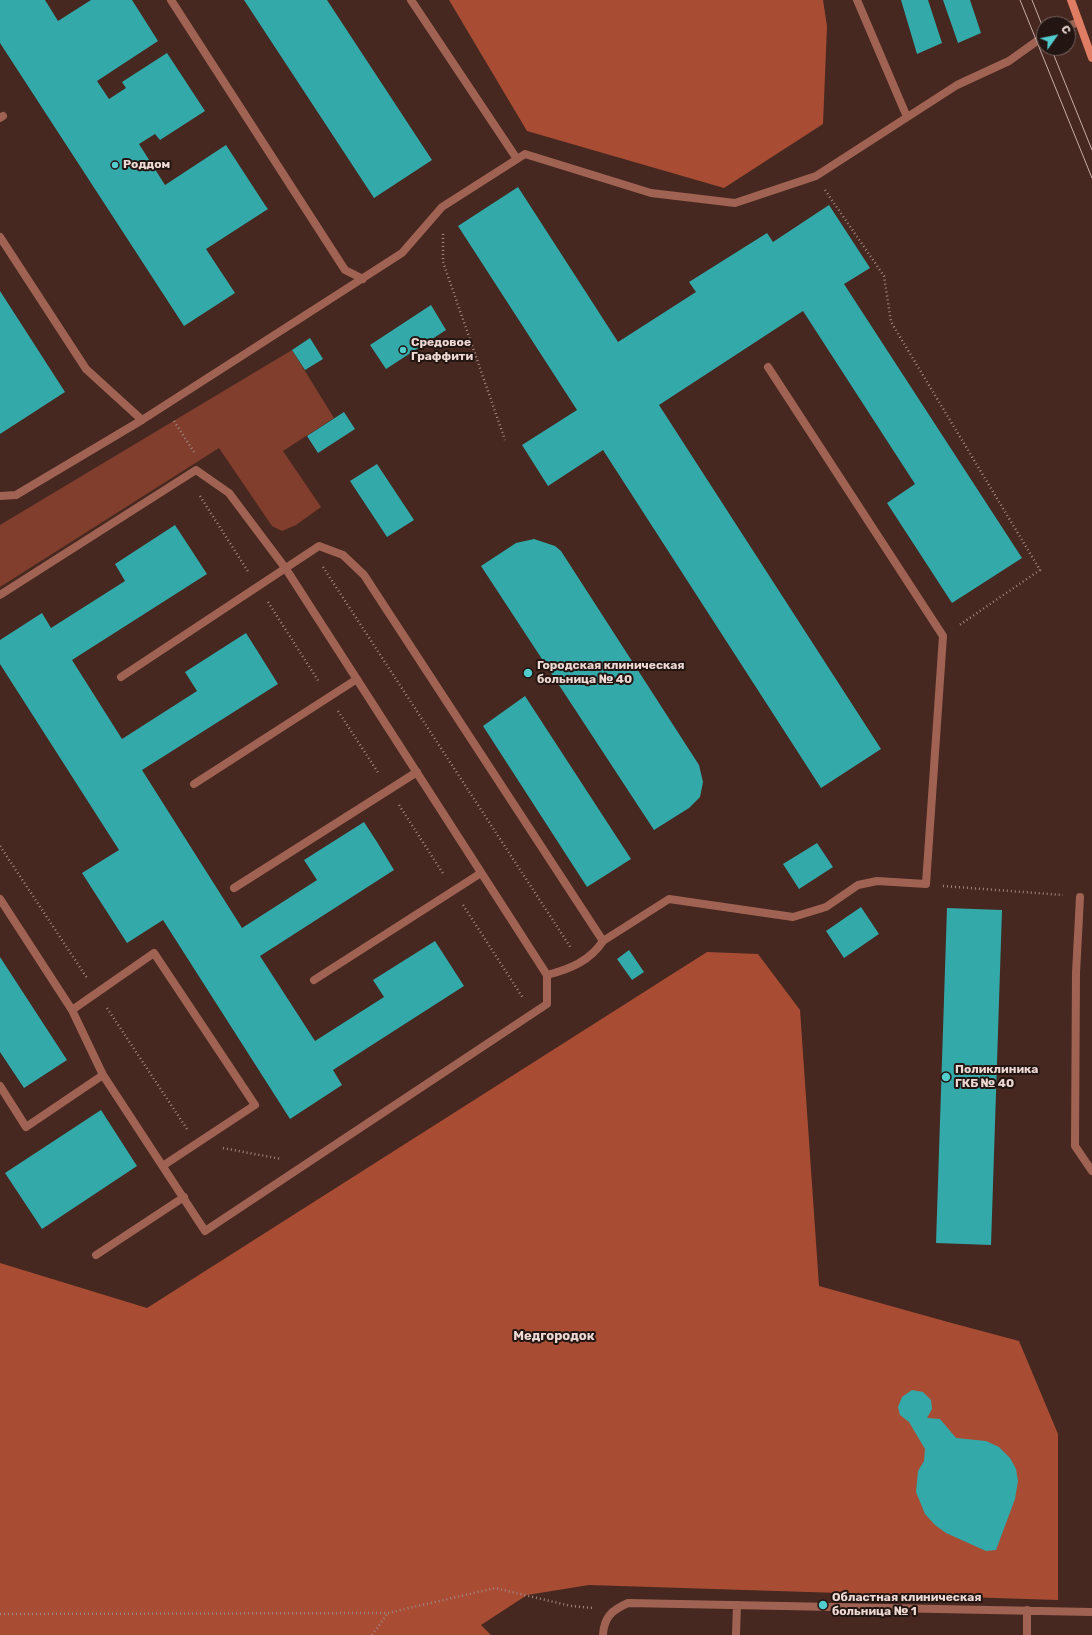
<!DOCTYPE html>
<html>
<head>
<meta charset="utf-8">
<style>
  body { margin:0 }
  #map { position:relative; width:1092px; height:1635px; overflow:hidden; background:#462820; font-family:Rubik,sans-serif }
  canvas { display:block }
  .north { position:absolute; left:1036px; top:16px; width:40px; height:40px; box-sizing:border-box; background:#231511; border:1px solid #74635f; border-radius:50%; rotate:57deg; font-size:11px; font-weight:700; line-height:16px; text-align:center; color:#edd8d3 }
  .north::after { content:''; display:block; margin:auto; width:14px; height:18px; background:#52cdce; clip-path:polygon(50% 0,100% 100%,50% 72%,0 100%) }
</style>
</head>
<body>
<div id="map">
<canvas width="1092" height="1635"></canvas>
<div class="north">С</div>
</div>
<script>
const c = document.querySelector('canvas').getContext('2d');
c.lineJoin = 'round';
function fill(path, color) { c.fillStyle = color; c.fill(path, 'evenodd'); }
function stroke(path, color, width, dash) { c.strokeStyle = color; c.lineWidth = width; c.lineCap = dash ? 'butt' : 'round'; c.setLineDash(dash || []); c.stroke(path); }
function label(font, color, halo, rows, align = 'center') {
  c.font = font + ' Rubik,sans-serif'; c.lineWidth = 4; c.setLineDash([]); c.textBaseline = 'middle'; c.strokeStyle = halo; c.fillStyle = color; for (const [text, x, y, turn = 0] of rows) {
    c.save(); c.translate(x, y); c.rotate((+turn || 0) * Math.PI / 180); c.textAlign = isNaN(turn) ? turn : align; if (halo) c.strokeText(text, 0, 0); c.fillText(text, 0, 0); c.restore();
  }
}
const green = new Path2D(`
  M292,350L334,418L283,451L321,507L296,525L282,531L272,526L219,448L0,587V525Z`);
const forest = new Path2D(`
  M449,0H823L827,26L823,124L724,188L527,131Z
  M707,952L758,954L800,1010L819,1286L948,1322L1019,1341L1058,1434V1600L589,1585L527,1595L481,1625L491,1635H0V1263L147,1308Z`);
const building = new Path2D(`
  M0,0H45L58,21L91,0H132L158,41L97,81L109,99L126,88L122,82L167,53L205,111L160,140L155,134L139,144L165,185L226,145L265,205L268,209L206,249L235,293L184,326L0,43Z
  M244,0H327L432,160L374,198Z
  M901,0H928L942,43L917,54Z
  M943,0H970L981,33L958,43Z
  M518,187L618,342L696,292L689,282L767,233L773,242L829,205L870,268L844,284L1022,558L952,603L887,503L915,484L803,311L659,405L881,749L821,788L603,450L548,486L522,445L577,410L458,226Z
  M0,291L65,392L0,434Z
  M431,305L446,330L386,369L370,345Z
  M310,338L323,359L305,370L292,350Z
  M344,412L355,429L318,453L307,436Z
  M377,464L414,520L387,537L350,481Z
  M175,525L207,574L72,660L122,739L197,691L185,672L246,633L258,652L278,684L142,770L242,928L317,880L304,860L364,822L377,842L394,870L260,956L315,1041L384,997L373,980L435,941L464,986L333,1070L342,1085L290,1119L163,920L127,943L82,873L119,850L0,664V640L42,613L51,628L125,581L115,564Z
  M534,539L555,546L561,551L699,765L703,782L700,797L689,808L654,830L481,566L516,543Z
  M525,696L631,859L587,887L483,726Z
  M817,843L833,867L799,889L783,864Z
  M861,907L879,934L844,958L826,931Z
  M947,908L1002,910L991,1245L936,1243Z
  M629,950L644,972L632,980L617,959Z
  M0,957L67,1060L24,1088L0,1052Z
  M101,1110L137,1166L42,1229L5,1173Z
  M912,1390L923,1392L931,1400L932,1409L927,1418L940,1419L956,1438L986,1441L999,1447L1010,1458L1016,1469L1018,1481L1015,1499L996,1550L986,1551L946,1533L935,1525L925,1514L916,1492L918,1471L924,1461L925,1449L909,1422L900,1415L898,1407L902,1397Z`);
const path = new Path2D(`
  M825,190L884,276L891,322L1040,570L958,626
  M443,234V262L505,440
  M174,421L194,452
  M200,496L249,573
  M323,567L571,948
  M268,602L319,682
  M338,711L379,774
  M399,805L444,875
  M0,846L87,978
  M943,886L1063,895
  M463,905L523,998
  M107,1008L187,1129
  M223,1148L281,1159
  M0,1614L388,1613L495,1588L571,1606L593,1608
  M372,1635L387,1614`);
const lane = new Path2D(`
  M171,0L345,270L363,279
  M411,0L517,159
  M857,0L907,117
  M1068,26L1079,22
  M0,118L3,116
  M0,237L86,369L142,420
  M0,496L16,495L142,420L402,253L442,207L525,154L651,193L735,203L816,176L957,85L1009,61L1044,36
  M0,595L196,470L229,493L286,569L547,975V1004L205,1231L103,1075L72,1010L0,899
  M121,677L319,546L343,555L364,575L603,941C590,961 570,969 547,975
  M194,784L357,679
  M234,888L417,772
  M1080,897L1076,973L1075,1146L1092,1171
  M603,941L669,899L793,917L826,907L858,885L877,881L926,884L943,636L768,367
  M314,980L481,873
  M72,1010L154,953L255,1105L164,1165
  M0,1086L26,1127L103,1075
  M96,1255L184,1197
  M603,1635C604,1617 612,1610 628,1603L1092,1612
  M736,1635L737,1605
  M1027,1635V1610`);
const secondary = new Path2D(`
  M1071,0L1092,58`);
const tram = new Path2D(`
  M1020,0L1092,178
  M1032,0L1044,30
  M1051,48L1092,150`);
const markers = [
  [115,165,4,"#52cdce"],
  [403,350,4,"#52cdce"],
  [528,673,5,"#52cdce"],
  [946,1077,5,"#52cdce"],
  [823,1605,5,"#52cdce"]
];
const poiNames = [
  ["Роддом",123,165],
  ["Средовое",411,343],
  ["Граффити",411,357],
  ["Городская клиническая",537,666],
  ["больница № 40",537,680],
  ["Поликлиника",955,1070],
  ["ГКБ № 40",955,1084],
  ["Областная клиническая",832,1598],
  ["больница № 1",832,1612]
];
const neighbourhoodNames = [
  ["Медгородок",554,1336]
];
fill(green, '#813e2c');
fill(forest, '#a84d34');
fill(building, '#33a9aa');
stroke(path, '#a08680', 2.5, [1, 3]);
stroke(lane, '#a06353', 8);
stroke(secondary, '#de7d63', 8);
stroke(tram, '#c6afa9', 1);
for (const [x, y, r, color] of markers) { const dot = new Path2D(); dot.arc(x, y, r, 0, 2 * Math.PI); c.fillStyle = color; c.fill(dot); stroke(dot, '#231511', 1.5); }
label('bold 12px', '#edd8d3', '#231511', poiNames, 'left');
label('bold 13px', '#edd8d3', '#231511', neighbourhoodNames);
</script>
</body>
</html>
